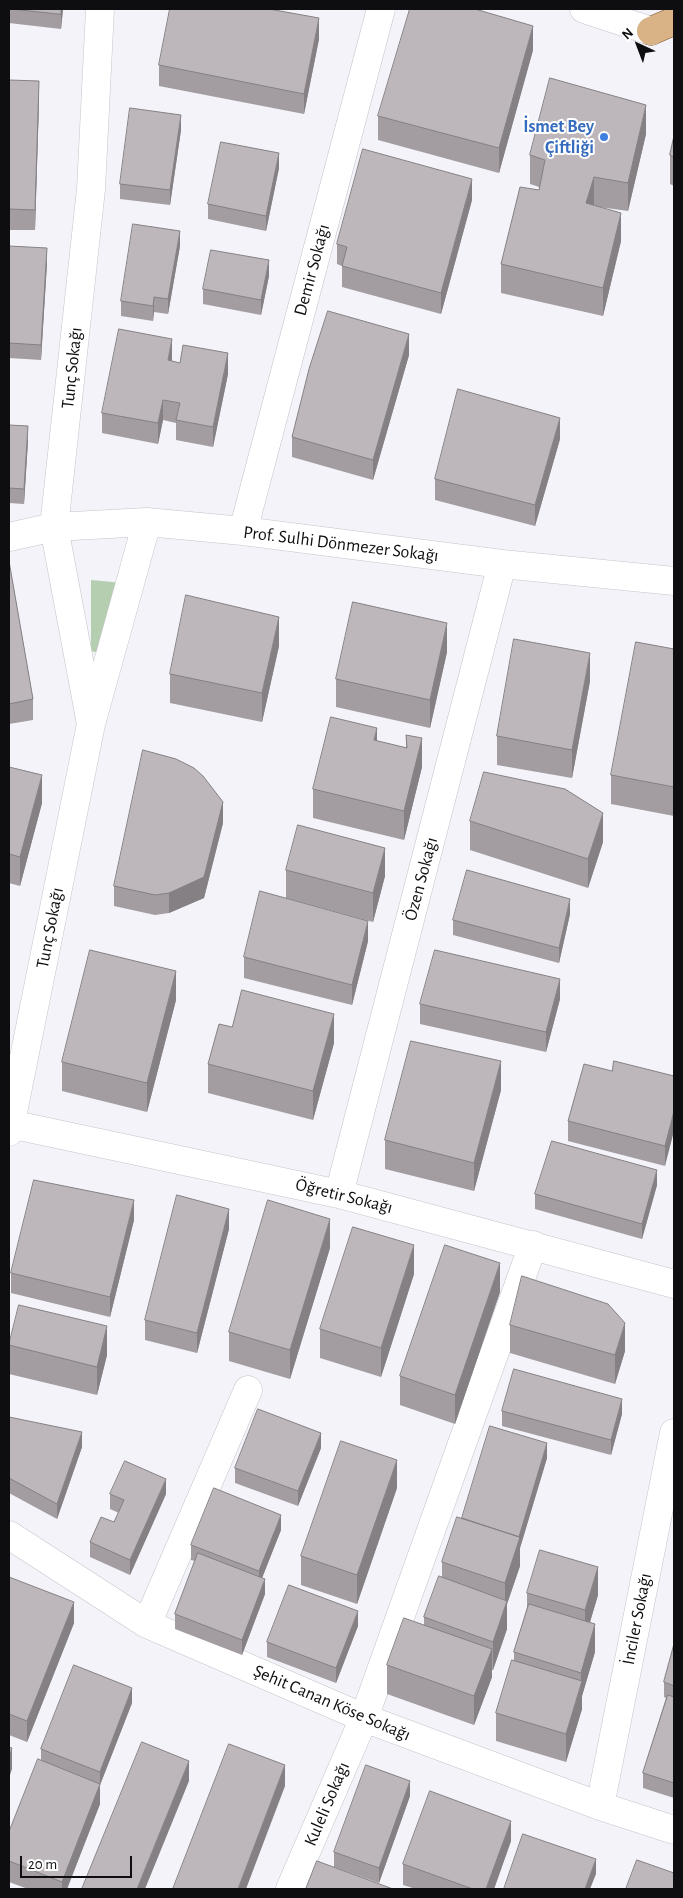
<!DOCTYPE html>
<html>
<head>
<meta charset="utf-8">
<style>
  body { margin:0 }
  #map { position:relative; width:683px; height:1898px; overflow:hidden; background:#f3f3f9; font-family:"Alegreya Sans",sans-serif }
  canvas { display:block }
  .frame { position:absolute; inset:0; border:10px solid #0e0e10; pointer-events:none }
  .north { position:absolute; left:613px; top:20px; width:50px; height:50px; -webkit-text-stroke:4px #fff; paint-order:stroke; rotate:317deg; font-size:14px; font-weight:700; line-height:20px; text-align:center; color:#0e0e10 }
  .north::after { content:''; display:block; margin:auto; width:18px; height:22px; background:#0e0e10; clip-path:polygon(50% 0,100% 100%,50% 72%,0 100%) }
  .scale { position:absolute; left:20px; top:1856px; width:112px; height:22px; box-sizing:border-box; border:2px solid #0e0e10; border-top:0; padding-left:6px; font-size:15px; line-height:18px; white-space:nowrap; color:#0e0e10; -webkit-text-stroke:4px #fff; paint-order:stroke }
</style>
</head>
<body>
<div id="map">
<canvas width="683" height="1898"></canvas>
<div class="frame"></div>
<div class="north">N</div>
<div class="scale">20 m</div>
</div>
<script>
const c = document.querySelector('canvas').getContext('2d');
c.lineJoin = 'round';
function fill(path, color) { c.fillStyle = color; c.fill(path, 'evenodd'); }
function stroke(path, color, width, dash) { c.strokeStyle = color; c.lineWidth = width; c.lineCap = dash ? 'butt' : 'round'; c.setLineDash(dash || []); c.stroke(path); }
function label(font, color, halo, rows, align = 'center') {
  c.font = font + ' "Alegreya Sans",sans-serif'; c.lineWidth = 4; c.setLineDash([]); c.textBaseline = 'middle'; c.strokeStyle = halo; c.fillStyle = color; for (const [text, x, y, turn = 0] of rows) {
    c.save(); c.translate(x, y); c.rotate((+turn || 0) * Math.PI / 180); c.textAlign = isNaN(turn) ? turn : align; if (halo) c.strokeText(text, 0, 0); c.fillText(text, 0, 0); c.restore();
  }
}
const green = new Path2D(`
  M91,580L123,583L99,653L91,651Z`);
const street = new Path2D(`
  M584,9L651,31
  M243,531L381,9
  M9,537L54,527L147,522L243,531L502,564L674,581
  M91,724L54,527L91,189L100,9
  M10,1124L339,1194L674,1284
  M9,1132L91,724L147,522
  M339,1194L502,564
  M9,1535L147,1624L364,1718L600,1806L674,1830
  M147,1624L248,1390
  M600,1806L674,1433
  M290,1889L364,1718L533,1245`);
const primary = new Path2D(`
  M651,31L674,21`);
const wall = new Path2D(`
  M9,9H63L61,29L9,23Z
  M319,39L304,114L159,86V65Z
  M533,50L499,173L378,140V116Z
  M9,80L39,101L35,230H9Z
  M181,130L170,205L120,199V184Z
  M646,134L628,211L599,207L621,241L603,316L501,293V264L539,190V187L530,184V155Z
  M674,136V186L670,184V155Z
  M279,168L266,231L208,219V204Z
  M472,200L441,314L342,287V266L337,264V244Z
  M9,246L47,263L41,360L9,358Z
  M180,246L168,314L154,312L153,321L121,316V301Z
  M269,276L261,315L203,304V289Z
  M409,355L373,480L292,457V437Z
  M172,359L171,361L228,374L213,447L176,440V423L163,420L158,444L102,433V413Z
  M9,425L28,441L24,504L9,503Z
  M560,439L535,526L435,500V479Z
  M9,561L33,699V720L9,724Z
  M279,646L262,722L170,703V674Z
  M674,649V816L611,804V775Z
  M447,652L430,728L336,707V679Z
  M590,681L572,778L497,765V736Z
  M406,735L422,767L404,840L313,818V789L377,741L406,748Z
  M9,767L42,803L20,886L9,883Z
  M470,821L603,842L588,888L470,850Z
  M223,823L204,898L169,913L155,915L114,906V886Z
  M286,870L385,876L373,922L286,898Z
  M570,914L559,963L453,935V920Z
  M368,941L352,1005L244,978V957Z
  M560,999L546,1052L420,1024V1004Z
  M176,1000L147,1112L62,1091V1062Z
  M232,1027L334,1043L313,1120L208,1093V1064Z
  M674,1076L665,1166L568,1141V1121Z
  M501,1090L474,1191L385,1169V1140Z
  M657,1185L642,1239L535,1209V1194Z
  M134,1220L110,1317L11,1293V1273Z
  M229,1229L197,1353L145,1340V1320Z
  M330,1248L290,1379L229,1361V1332Z
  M414,1274L381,1377L320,1358V1329Z
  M500,1292L455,1424L400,1405V1376Z
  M510,1325L625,1351L615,1384L510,1353Z
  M9,1345L107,1355L97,1395L9,1374Z
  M502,1411L622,1414L611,1455L502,1426Z
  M9,1417L82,1447L57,1519L9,1493Z
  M321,1448L298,1506L235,1483V1468Z
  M547,1458L520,1548V1566L507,1604V1629L493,1670H492V1677L474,1725L387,1694V1665L424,1625V1617L442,1577V1562L462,1518Z
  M397,1488L357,1604L301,1585V1556Z
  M110,1494H166L130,1575L90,1557V1542L114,1522L119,1513L110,1509Z
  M281,1530L262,1577L265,1594L242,1655L175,1629V1614L195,1561L191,1560V1545Z
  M9,1577L74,1623L27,1742L9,1735Z
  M527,1593L598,1595L590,1622L595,1652L582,1696V1709L566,1762L496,1741V1713L514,1660V1652L527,1608Z
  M358,1626L336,1683L267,1657V1642Z
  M674,1644V1798L643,1788V1773L666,1698L664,1697V1682Z
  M132,1703L100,1785V1804L67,1889H28L9,1882V1832L41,1761V1749Z
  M410,1796L379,1883L334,1867V1852Z
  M511,1841L494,1889H416L403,1885V1864Z`);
const shadedWall = new Path2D(`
  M61,9H63L61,29Z
  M319,18V39L304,114V94Z
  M533,26V50L499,173V148Z
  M39,81V101L35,230V210Z
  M646,105V134L628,211V183Z
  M181,115V130L170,205V190Z
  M279,153V168L266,231V216Z
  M594,177V206L586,203Z
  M472,179V200L441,314V293Z
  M621,213V241L603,316V288Z
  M180,231V246L168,314V299Z
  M47,248V263L41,360V345Z
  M269,260V276L261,315V300Z
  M154,297V312L153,321V306Z
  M409,334V355L373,480V460Z
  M172,339V359L168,381V360Z
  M228,353V374L213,447V427Z
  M163,400V420L158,444V423Z
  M560,418V439L535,526V505Z
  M28,426V441L24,504V489Z
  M279,617V646L262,722V693Z
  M447,623V652L430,728V700Z
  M590,653V681L572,778V750Z
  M377,728V757L374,740Z
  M422,738V767L404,840V811Z
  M42,775V803L20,886V857Z
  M223,802V823L204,898L169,913V893Z
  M603,813V842L588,888V859Z
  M385,848V876L373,922V893Z
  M570,899V914L559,963V948Z
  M368,921V941L352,1005V985Z
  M176,971V1000L147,1112V1083Z
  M560,979V999L546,1052V1032Z
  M334,1014V1043L313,1120V1091Z
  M501,1061V1090L474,1191V1163Z
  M674,1111V1131L665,1166V1146Z
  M657,1170V1185L642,1239V1224Z
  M134,1200V1220L110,1317V1297Z
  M229,1209V1229L197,1353V1333Z
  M330,1219V1248L290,1379V1350Z
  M414,1245V1274L381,1377V1348Z
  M500,1263V1292L455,1424V1395Z
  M625,1323V1351L615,1384V1355Z
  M107,1326V1355L97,1395V1367Z
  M622,1399V1414L611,1455V1440Z
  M82,1432V1447L57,1519V1504Z
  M321,1433V1448L298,1506V1491Z
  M547,1443V1458L520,1548V1566L507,1604V1629L493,1670V1642L505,1608V1583Z
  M397,1460V1488L357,1604V1575Z
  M166,1479V1494L130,1575V1560Z
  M281,1515V1530L259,1586V1571Z
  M598,1567V1595L585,1639V1610Z
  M265,1579V1594L242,1655V1640Z
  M74,1602V1623L27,1742V1721Z
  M358,1611V1626L336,1683V1668Z
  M595,1624V1652L582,1696V1709L566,1762V1734L581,1686V1673Z
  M492,1649V1677L474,1725V1696Z
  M132,1688V1703L100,1785V1804L67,1889H62V1882L100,1785V1772Z
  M12,1748V1769L9,1778V1757Z
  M189,1761V1781L145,1889H137Z
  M285,1765V1786L246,1889H238Z
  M410,1781V1796L379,1883V1868Z
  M511,1821V1841L494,1889H486Z
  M596,1859V1874L590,1889H585Z`);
const building = new Path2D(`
  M12,9H61V14Z
  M170,9H269L319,18L304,94L159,65Z
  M410,9H475L533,26L499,148L378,116Z
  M550,78L646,105L628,183L594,177L586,203L621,213L603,288L501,264L520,187L539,190L545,160L530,155Z
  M9,80L39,81L35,210L9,209Z
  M130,108L181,115L170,190L120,184Z
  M674,136V157L670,155Z
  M221,142L279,153L266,216L208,204Z
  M363,149L472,179L441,293L342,266L347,247L337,244Z
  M133,224L180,231L168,299L154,297L153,306L121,301Z
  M9,246L47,248L41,345L9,343Z
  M211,250L269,260L261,300L203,289Z
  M328,311L409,334L373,460L292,437L309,369Z
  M119,329L172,339L168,360L180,363L183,345L228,353L213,427L176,420L180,403L163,400L158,423L102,413Z
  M458,389L560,418L535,505L435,479Z
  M9,425L28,426L24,489L9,488Z
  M9,561L33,699L9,704Z
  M186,595L279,617L262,693L170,674Z
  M353,602L447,623L430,700L336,679Z
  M514,639L590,653L572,750L497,736Z
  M636,642L674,649V787L611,775Z
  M331,717L377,728L374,740L407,748L406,735L422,738L404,811L313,789Z
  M143,750L176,759L194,768L203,776L223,802L204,877L169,893L155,895L114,886Z
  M9,767L42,775L20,857L9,854Z
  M484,772L565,789L603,813L588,859L470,821Z
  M298,825L385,848L373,893L286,870Z
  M467,870L570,899L559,948L453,920Z
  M260,891L368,921L352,985L244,957Z
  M90,950L176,971L147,1083L62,1062Z
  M435,950L560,979L546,1032L420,1004Z
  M242,990L334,1014L313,1091L208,1064L219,1024L232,1027Z
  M411,1041L501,1061L474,1163L385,1140Z
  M614,1061L674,1076V1111L665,1146L568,1121L584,1064L612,1071Z
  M552,1141L657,1170L642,1224L535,1194Z
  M34,1180L134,1200L110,1297L11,1273Z
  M177,1195L229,1209L197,1333L145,1320Z
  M268,1200L330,1219L290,1350L229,1332Z
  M353,1227L414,1245L381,1348L320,1329Z
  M445,1245L500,1263L455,1395L400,1376Z
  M522,1276L608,1304L625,1323L615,1355L510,1325Z
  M19,1305L107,1326L97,1367L9,1345Z
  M514,1369L622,1399L611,1440L502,1411Z
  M258,1409L321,1433L298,1491L235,1468Z
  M9,1417L82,1432L57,1504L9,1478Z
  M490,1426L547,1443L519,1537L462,1518Z
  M341,1441L397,1460L357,1575L301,1556Z
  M125,1461L166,1479L130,1560L90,1542L101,1517L114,1522L124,1500L110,1494Z
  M214,1488L281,1515L259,1571L191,1545Z
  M457,1517L520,1537L505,1583L442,1562Z
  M540,1550L598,1567L585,1610L527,1593Z
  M198,1553L265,1579L242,1640L175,1614Z
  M439,1576L507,1601L493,1642L424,1617Z
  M9,1577L74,1602L27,1721L9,1714Z
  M289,1585L358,1611L336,1668L267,1642Z
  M529,1604L595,1624L581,1673L514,1652Z
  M404,1618L492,1649L474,1696L387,1665Z
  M674,1644V1686L664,1682Z
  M512,1660L582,1681L566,1734L496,1713Z
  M74,1665L132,1688L100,1772L41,1749Z
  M668,1695L674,1697V1783L643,1773Z
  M142,1742L189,1761L137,1889H82Z
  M229,1744L285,1765L238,1889H173Z
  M9,1747L12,1748L9,1757Z
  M38,1759L100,1784L62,1882L9,1861V1832Z
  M366,1765L410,1781L379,1868L334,1852Z
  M430,1791L511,1821L486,1889H473L403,1864Z
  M523,1834L596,1859L585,1889H504Z
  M637,1860L674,1873V1889H626Z
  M317,1861L393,1889H306Z`);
const markers = [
  [604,137,5,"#3f7fe0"]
];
const shopNames = [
  ["İsmet Bey",594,127],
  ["Çiftliği",594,148]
];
const streetNames = [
  ["Demir Sokağı",312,270,-75],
  ["Tunç Sokağı",72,368,-84],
  ["Prof. Sulhi Dönmezer Sokağı",341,544,7],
  ["Özen Sokağı",421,879,-75],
  ["Tunç Sokağı",50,928,-79],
  ["Öğretir Sokağı",344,1196,14],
  ["İnciler Sokağı",637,1619,-79],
  ["Şehit Canan Köse Sokağı",332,1703,23],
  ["Kuleli Sokağı",327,1804,-67]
];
fill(green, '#b6ceb0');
stroke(street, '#c4c5cb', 29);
stroke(primary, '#815729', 29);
stroke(street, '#fff', 28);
stroke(primary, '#d9b286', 28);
fill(wall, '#a39da1');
fill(shadedWall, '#848083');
fill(building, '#bdb7bb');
stroke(building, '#848083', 1);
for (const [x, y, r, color] of markers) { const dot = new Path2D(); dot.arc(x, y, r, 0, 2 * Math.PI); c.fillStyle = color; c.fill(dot); stroke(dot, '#fff', 2); }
label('bold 18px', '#366cbe', '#fff', shopNames, 'right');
label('18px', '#0e0e10', '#fff', streetNames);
</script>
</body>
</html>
